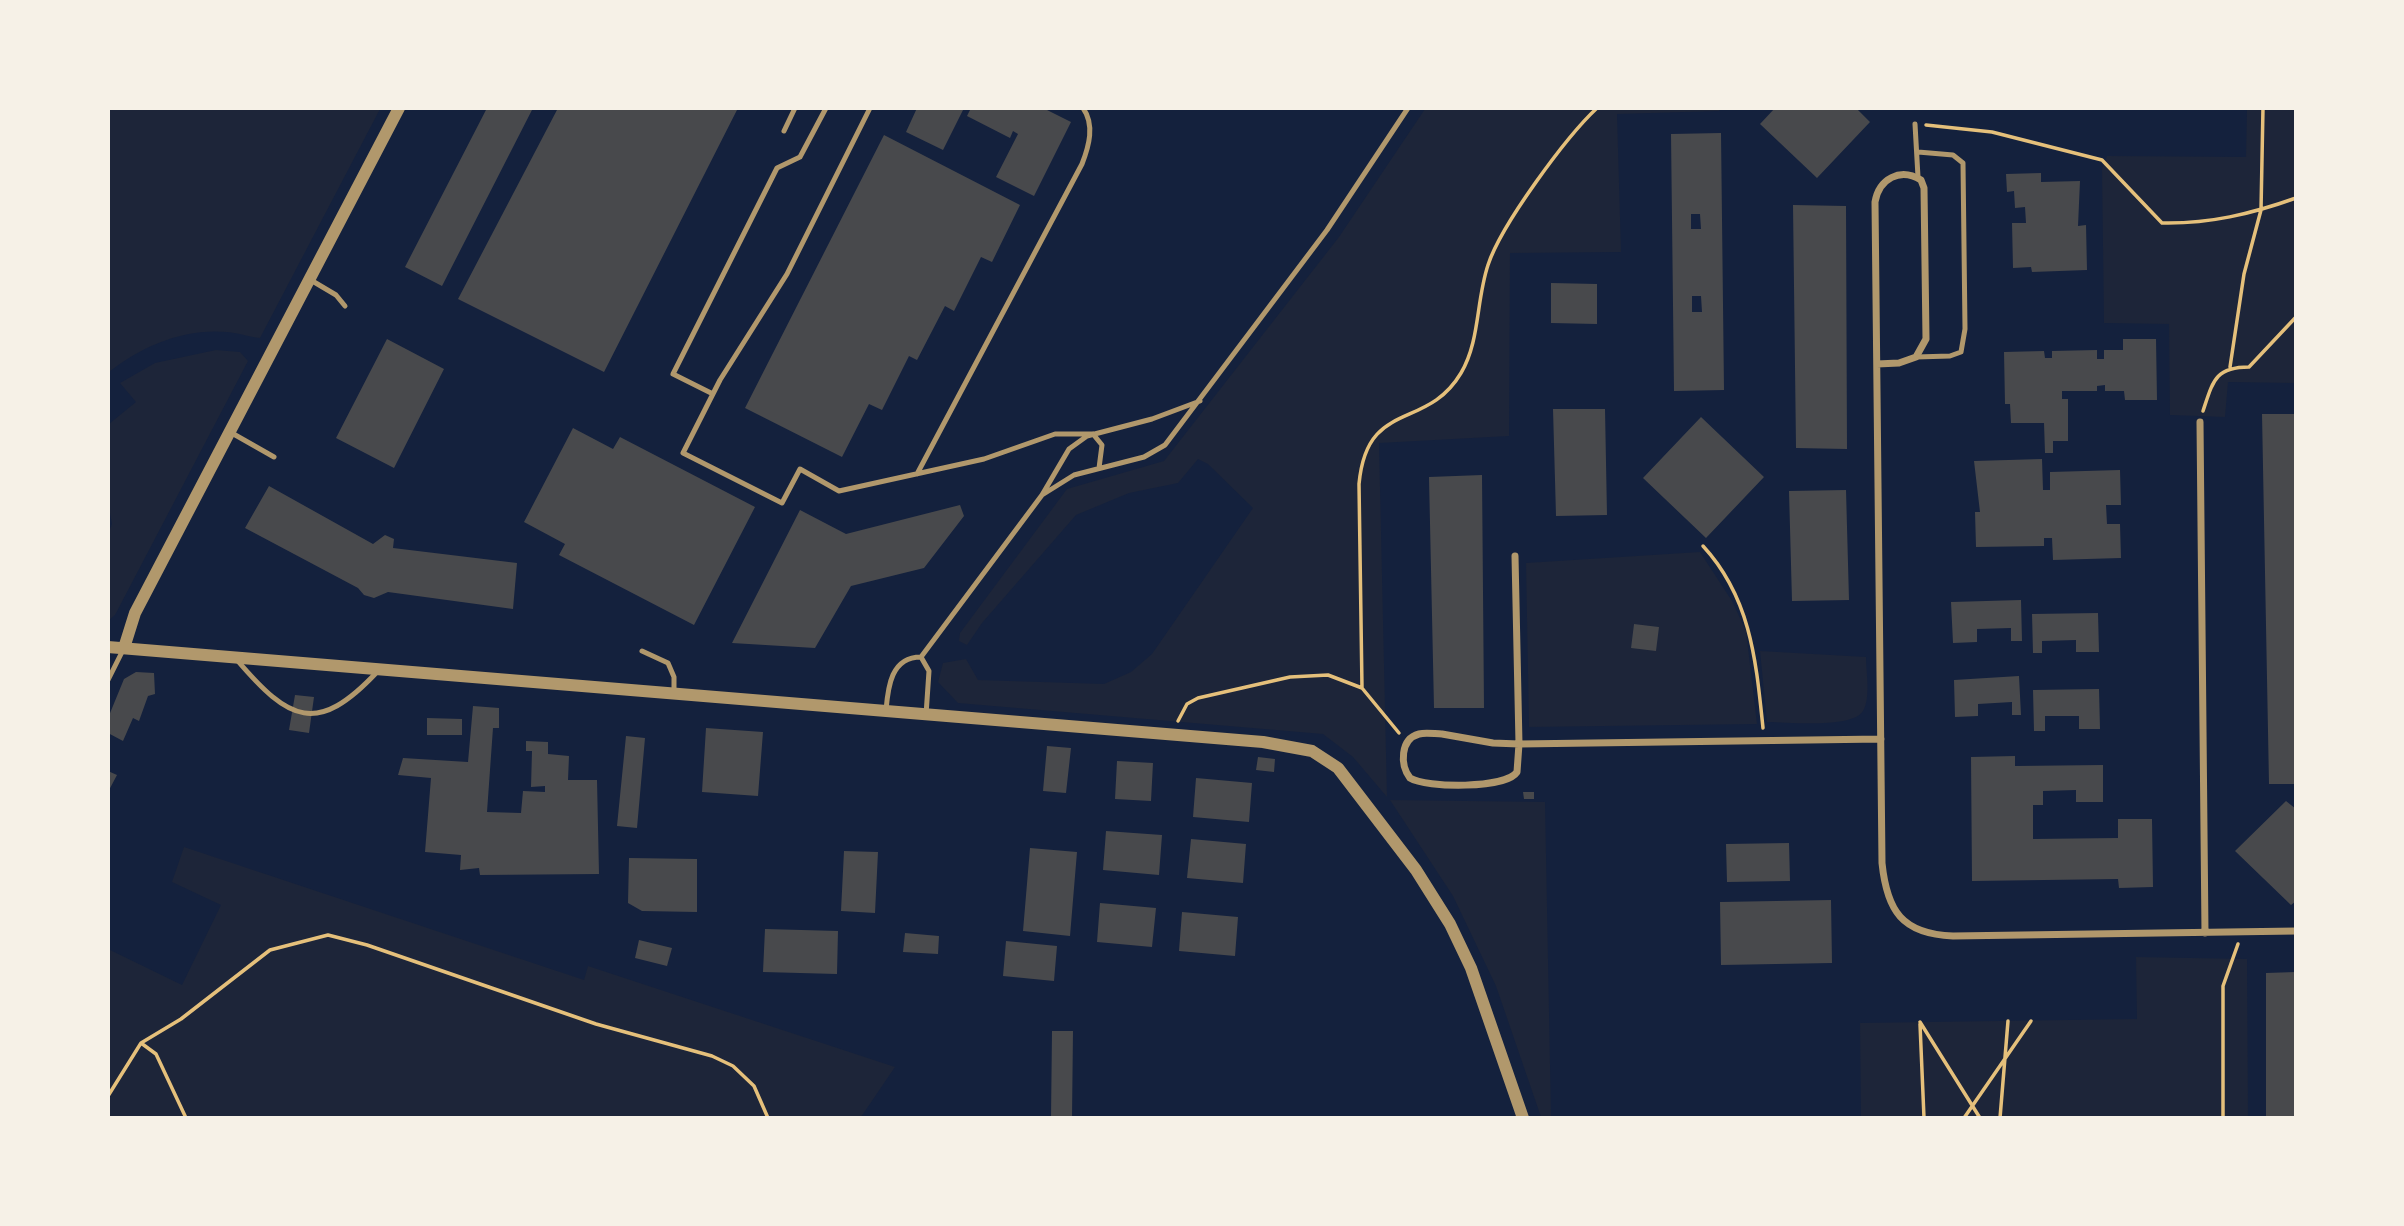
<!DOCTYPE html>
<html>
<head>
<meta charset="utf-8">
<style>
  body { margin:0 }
  #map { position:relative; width:2404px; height:1226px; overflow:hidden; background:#14213d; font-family:"Alegreya Sans",sans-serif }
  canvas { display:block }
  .frame { position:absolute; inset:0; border:110px solid #f6f1e7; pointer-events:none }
</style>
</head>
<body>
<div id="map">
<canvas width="2404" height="1226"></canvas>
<div class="frame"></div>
</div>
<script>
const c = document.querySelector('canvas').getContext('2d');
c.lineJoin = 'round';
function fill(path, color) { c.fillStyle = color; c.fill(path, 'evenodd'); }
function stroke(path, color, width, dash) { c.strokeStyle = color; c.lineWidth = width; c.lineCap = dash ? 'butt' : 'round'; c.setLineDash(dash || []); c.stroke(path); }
const green = new Path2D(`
  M109,108L380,109L260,338C249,337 239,333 227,332C184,328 142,346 109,372Z
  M1425,109H1720L1719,111L1617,114L1621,252L1510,253L1509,436L1379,443L1387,797L1353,757L1323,734L958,703L938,682L943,663L966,659L978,680L1104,684L1131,672L1152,654L1253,508L1208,464L1198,459L1178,483L1129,493L1076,515L982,623L967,645L959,641L960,633L1067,489L1164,461L1339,237Z
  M2247,109H2295V383L2228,382L2225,417L2170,415L2169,324L2104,323L2102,169L2107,156L2246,157Z
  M216,350L240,352L248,361L115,615L109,620L108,534L112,524L108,503L109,424L136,402L120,383L155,363Z
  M1700,552L1732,601L1746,631L1757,724L1529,727L1526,563ZM1634,624L1659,627L1631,648Z
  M1760,651L1866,657C1866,672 1871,698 1863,711C1852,729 1788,722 1767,722Z
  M1390,800L1545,802L1551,1117H1541L1496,986L1453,896Z
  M184,847L584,980L588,966L895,1067L861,1117H109L108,949L182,985L221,905L172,882Z
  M2136,957L2247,959L2248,1117H1861L1860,1023L2137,1019Z`);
const building = new Path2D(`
  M487,108H533L442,286L405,267Z
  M558,108H738L604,372L458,299Z
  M917,108H964L943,150L906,132Z
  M971,108H1043L1071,122L1034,196L996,177L1018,134L1013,131L1010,138L967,116Z
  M1775,108H1856L1870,122L1817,178L1760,124Z
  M1721,133L1724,390L1674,391L1671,134ZM1691,214H1700L1701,229H1691ZM1692,296H1701L1702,312H1692Z
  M884,135L1020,205L992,262L981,257L954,311L945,306L917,360L909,356L882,410L869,404L842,457L745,408Z
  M2041,173V182L2080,181L2078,226L2086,225L2087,270L2032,272L2031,267L2013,268L2012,223H2026L2025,207L2015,208L2014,191L2007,192L2006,174Z
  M1793,205L1846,206L1847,449L1796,448Z
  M1551,283L1597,284V324L1551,323Z
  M387,339L444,369L394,468L336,438Z
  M2123,339H2156L2157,400H2125L2124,391H2105V385L2097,386V391H2062V399H2068V441H2053V453H2045L2044,423H2011L2010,404H2005L2004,352L2044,351L2045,358H2052V351L2097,350V359H2104V350H2123Z
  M1553,409H1605L1607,515L1556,516Z
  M2262,414H2296V784H2269Z
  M1701,417L1764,477L1706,538L1643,478Z
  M573,428L613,449L620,437L755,507L694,625L559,555L565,544L524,522Z
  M2042,459L2043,490H2050V472L2120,470L2121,505H2106L2107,524H2120L2121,558L2053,560L2052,538H2044V546L1976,547L1975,512H1980L1974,461Z
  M1482,475L1484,708H1434L1429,477Z
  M269,486L373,544L385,535L394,539L393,548L517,563L513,609L388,592L374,598L364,595L358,588L245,528Z
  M1846,490L1849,600L1792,601L1789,491Z
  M960,505L964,516L924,568L851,586L815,648L732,643L800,510L846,534Z
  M2021,600L2022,641H2011V628L1977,629V642L1953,643L1951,602Z
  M2098,613L2099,652H2076V640L2042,641V653H2033L2032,614Z
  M1634,624L1659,627L1656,651L1631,648Z
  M136,672L154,673L155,694L148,696L139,721L133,718L123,741L108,733V718L124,679Z
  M2019,676L2021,715H2012V702L1978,704V716L1955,717L1954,680Z
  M2099,689L2100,729H2079V716H2045V731H2034L2033,690Z
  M295,695L314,697L309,733L289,730Z
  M473,706L499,708V728H493L487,812L521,813L523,791L545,792V786L531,787L532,751H526V741L548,742V754L569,756L568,780H597L599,874L480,875L479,868L460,870L461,855L425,852L431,778L398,775L403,758L468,762Z
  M427,718L462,719V735H427Z
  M706,728L763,732L758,796L702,792Z
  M626,736L645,738L637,828L617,826Z
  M1047,746L1071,748L1066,793L1043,791Z
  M2015,756V766L2103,765V802H2076V790L2043,791V805H2033V839L2118,838V819H2152L2153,887L2119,888L2118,879L1972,881L1971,757Z
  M1258,757L1275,759L1274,772L1256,770Z
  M1117,761L1153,763L1151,801L1115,799Z
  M108,771L117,775L108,792Z
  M1196,778L1252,783L1249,822L1193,817Z
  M1523,792H1534V799H1524Z
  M2286,801L2296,809V901L2291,905L2235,851Z
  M1106,831L1162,835L1159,875L1103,870Z
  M1191,839L1246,844L1243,883L1187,878Z
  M1789,843L1790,881L1727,882L1726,844Z
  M1030,848L1077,852L1070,936L1023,931Z
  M844,851L878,852L875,913L841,911Z
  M629,858L697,859V912L642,911L628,903Z
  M1831,900L1832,963L1721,965L1720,902Z
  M1100,903L1156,908L1152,947L1097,942Z
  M1182,912L1238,917L1235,956L1179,951Z
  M765,929L838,931L837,974L763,972Z
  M905,933L939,936L938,954L903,952Z
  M639,940L672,948L667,966L635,958Z
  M1006,941L1057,946L1054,981L1003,976Z
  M2296,972V1118H2266V973Z
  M1052,1031H1073L1072,1118H1051Z`);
const path = new Path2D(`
  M1926,125L1992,132L2102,160L2162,223C2209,224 2251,214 2296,198
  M2230,367L2244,274L2261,210L2263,108
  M2203,411C2213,381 2215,367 2249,367L2296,317
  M1703,546C1751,598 1756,661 1763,728
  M1178,721L1187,704L1198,698L1290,677L1328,675L1362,688
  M1399,733L1362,688L1359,484C1367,398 1426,432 1461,373C1480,341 1476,301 1488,265C1501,225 1566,137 1597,108
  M1920,1022L1980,1118
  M1920,1024L1924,1118
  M141,1043L181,1019L270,950L328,935L367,945L596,1024L712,1056L733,1066L754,1086L768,1118
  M108,1096L141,1043L156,1054L186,1118
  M1964,1118L2031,1021
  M2000,1118L2008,1021
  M2223,1118V986L2238,944`);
const service = new Path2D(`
  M870,108L787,274L720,380L683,453L782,503L800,469L839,491L984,459L1055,434H1093
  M1915,124L1918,177
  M784,131L795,108
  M309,279L336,295L345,306
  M1916,357L1950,356L1961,352L1965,329L1963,163L1953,155L1918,152
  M713,394L673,374L777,168L800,157L826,108
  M230,432L274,457
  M1093,434L1102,445L1099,468
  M917,474L1082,164C1089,146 1095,125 1083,108
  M1042,495L1074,475L1144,457L1165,445L1327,230L1408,108
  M642,651L668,663L674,677V693
  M921,657L1042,495L1069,449L1087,436L1152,419L1200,401
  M237,660C289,721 317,736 377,672
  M108,680L124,648
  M886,710C888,687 891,657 921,657L929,671L926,715`);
const minor = new Path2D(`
  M1877,364L1899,363L1916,357L1926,339L1924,188L1921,180C1900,167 1879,179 1875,202L1882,863C1887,911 1902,934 1953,936L2296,931
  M2200,422L2205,933
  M1515,556L1519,744L1881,739
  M1442,734L1493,743L1519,744L1517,772C1506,789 1426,788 1410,778C1400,765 1400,739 1419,734C1426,732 1435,734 1442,734Z`);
const tertiary = new Path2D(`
  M108,647L1263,742L1312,751L1338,768L1416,870L1450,924L1471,968L1523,1118
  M124,648L135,613L399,108`);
fill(green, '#1d2539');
fill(building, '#48494c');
stroke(path, '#e5c07b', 3.5);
stroke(service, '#b1986c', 5);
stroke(minor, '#b1986c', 7);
stroke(tertiary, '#b1986c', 12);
</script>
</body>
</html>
